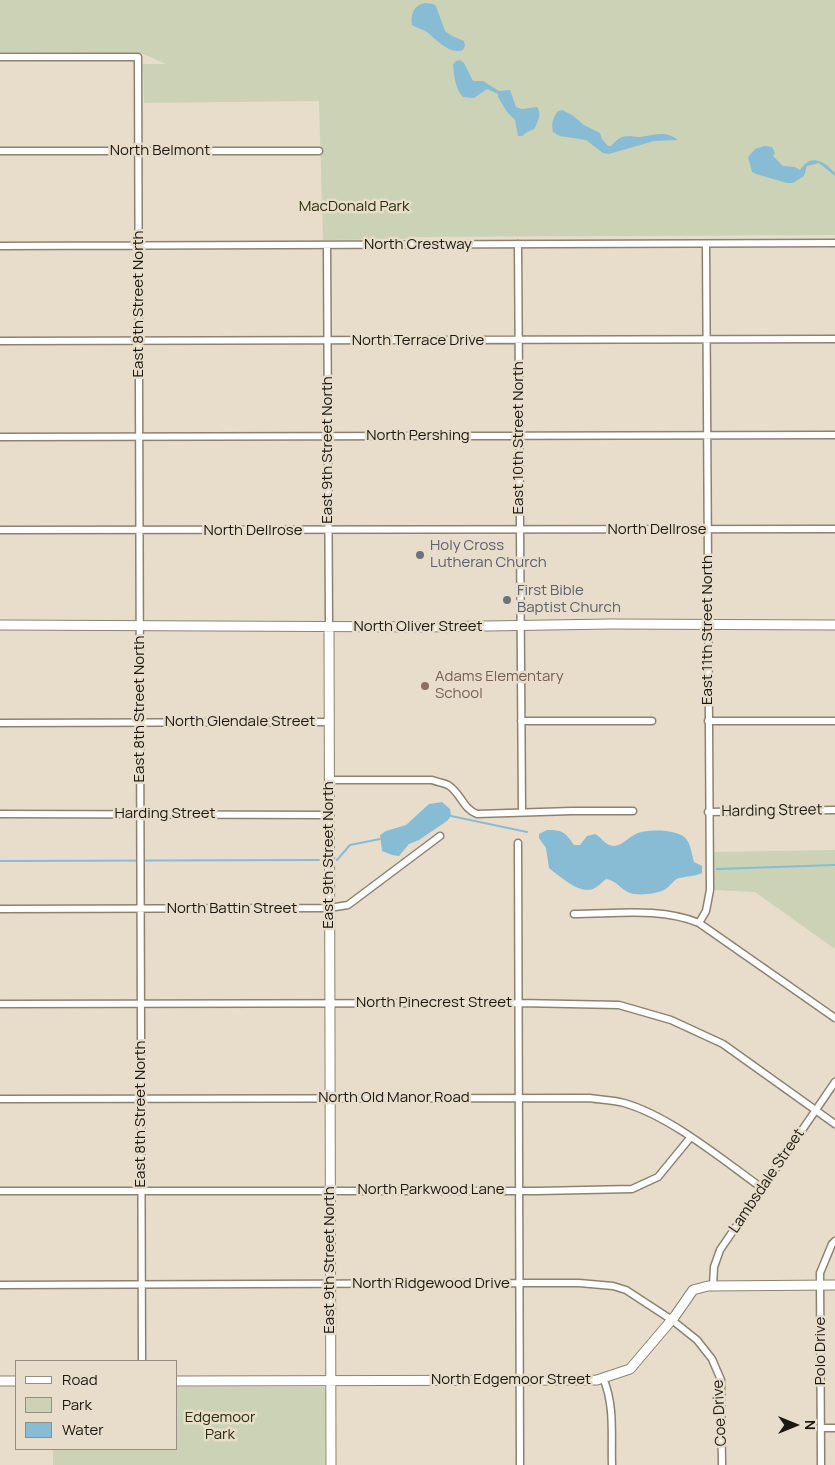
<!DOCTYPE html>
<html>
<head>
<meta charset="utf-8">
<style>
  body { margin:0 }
  #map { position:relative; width:835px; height:1465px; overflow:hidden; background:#e8ddcb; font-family:Manrope,sans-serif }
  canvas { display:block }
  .legend { position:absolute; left:15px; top:1360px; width:162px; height:90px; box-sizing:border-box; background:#e8ddcb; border:1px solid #968e81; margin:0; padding:6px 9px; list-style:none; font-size:15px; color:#1b1711 }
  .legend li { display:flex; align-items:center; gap:10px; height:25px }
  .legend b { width:25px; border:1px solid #968e81 }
  .north { position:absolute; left:770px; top:1400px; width:50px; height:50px; -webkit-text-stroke:4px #e8ddcb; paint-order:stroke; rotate:90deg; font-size:14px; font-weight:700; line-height:20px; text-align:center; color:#1b1711 }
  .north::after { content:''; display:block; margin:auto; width:18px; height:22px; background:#1b1711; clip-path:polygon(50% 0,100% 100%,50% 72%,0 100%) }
</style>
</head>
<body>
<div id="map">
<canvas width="835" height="1465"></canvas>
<ul class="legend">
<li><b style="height:6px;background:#fff"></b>Road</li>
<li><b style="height:14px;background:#cbd2b5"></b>Park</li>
<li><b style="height:14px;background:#88bcd4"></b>Water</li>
</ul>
<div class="north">N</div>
</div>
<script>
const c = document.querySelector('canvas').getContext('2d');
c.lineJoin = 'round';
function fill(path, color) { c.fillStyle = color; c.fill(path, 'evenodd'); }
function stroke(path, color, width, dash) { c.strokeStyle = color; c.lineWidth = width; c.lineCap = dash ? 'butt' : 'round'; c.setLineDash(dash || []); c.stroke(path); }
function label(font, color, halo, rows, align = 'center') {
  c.font = font + ' Manrope,sans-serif'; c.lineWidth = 5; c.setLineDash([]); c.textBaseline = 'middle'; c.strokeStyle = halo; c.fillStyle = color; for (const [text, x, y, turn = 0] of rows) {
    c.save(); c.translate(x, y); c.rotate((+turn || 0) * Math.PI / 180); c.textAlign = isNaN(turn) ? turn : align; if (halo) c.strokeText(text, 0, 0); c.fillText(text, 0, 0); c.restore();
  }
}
const green = new Path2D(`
  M0,0H835V235L412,237L409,239L323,240L319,101L144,103L143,64H166L141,53L0,52Z
  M835,850V949L755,892L714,890L713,852Z
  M176,1387H325V1465H53V1449H176Z`);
const water = new Path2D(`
  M425,3L433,4L436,6L445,31L452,36L464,41L465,46L463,50C449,55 437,40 427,32C422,29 417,28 412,25C410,14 414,5 425,3Z
  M460,60L464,63L473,81H483L499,91L510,90L516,107L522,109L537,107C542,113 538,122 534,129L527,132L522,136H518L515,120L507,112L498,97V94L487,89L474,98L463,97C455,88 454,76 453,64L456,61Z
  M562,110L572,115L584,125L600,133L602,139L608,146H611C614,143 616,140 620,138C627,135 633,137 640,137C656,135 665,130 678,140L654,141L609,154L603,153L586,140L560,136L553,132C551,124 553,117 558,111Z
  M764,146L772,147L775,153L773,156L783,166L795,167L800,170C811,153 824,161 835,173V176L819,163L807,166L804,176L793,183H787L756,174L752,172L748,157L755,149Z
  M442,802L450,809L451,816L447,821L419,840L409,844L399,856L392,855L382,851L380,835L386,831L406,825L429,804Z
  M547,830C563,830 565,832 574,845H580L587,836L595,834C602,837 605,846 614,846C624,845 629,836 638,833C649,829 680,829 687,840C691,846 692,855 694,862L702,866V873C693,877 688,876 679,878C673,880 670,887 664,890C656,894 639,896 630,893C621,890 616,880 606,879C602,882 598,887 593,889C578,894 560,876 549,868L546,848L539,838V834Z`);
const stream = new Path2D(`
  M451,816L527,832
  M337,860L350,845L380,839
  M0,861L319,860
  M717,869L835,865`);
const street = new Path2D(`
  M0,57H138L142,1361
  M0,151H319
  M518,244L522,812
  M0,246L835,243
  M327,246L329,627
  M0,341L835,339
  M0,437L835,435
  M0,530L835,529
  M521,721H652
  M708,721H835
  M0,723L329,722
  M329,780H432C437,782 444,783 448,785C461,793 463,809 477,814L572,811H633
  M708,812L835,810
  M0,814L329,815
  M518,843L520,1465
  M0,909L329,908L348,905L440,836
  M574,914C615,914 660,907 699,923L835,1018
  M699,923L706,911L710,890L706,244
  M0,1004L518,1003L619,1005L671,1020L723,1044L835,1124
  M0,1099L590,1098C601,1100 613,1100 624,1103C670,1116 723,1160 762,1188
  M0,1191H538L632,1189L658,1177L690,1138
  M0,1285L520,1283H579L613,1286L626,1290L672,1320L697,1340L712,1359L721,1380L722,1465
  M713,1286L714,1267L720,1250L835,1082
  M603,1378C615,1405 611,1436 612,1465
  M821,1428H835
  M821,1465L820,1273L832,1244L835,1241`);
const secondary = new Path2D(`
  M0,625L426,627L610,624L835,625
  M329,627L331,1465
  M0,1381H16
  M176,1381L597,1380L630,1369L675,1316L693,1290L708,1286L835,1285`);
const markers = [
  [420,555,5,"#6b7280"],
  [507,600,5,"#6b7280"],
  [425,686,5,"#8d6e63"]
];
const streetNames = [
  ["North Belmont",160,151],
  ["North Crestway",418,245],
  ["East 8th Street North",139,304,-90],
  ["North Terrace Drive",418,341],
  ["North Pershing",418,436],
  ["East 10th Street North",519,438,-90],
  ["East 9th Street North",328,450,-90],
  ["North Dellrose",657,530],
  ["North Dellrose",253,531],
  ["North Oliver Street",418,627],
  ["East 11th Street North",708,630,-90],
  ["East 8th Street North",140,709,-90],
  ["North Glendale Street",240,722],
  ["Harding Street",772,811,-1],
  ["Harding Street",165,814],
  ["East 9th Street North",329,855,-90],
  ["North Battin Street",232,909],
  ["North Pinecrest Street",434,1003],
  ["North Old Manor Road",394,1098],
  ["East 8th Street North",141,1114,-90],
  ["Lambsdale Street",767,1181,-56],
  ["North Parkwood Lane",431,1190],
  ["East 9th Street North",330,1260,-90],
  ["North Ridgewood Drive",431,1284],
  ["Polo Drive",821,1351,-90],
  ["North Edgemoor Street",511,1380],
  ["Coe Drive",720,1413,-93]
];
const parkNames = [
  ["MacDonald Park",354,207],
  ["Edgemoor",220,1418],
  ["Park",220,1435]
];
const worshipNames = [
  ["Holy Cross",430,546],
  ["Lutheran Church",430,563],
  ["First Bible",517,591],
  ["Baptist Church",517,608]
];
const educationNames = [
  ["Adams Elementary",435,677],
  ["School",435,694]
];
fill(green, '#cbd2b5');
fill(water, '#88bcd4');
stroke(stream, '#88bcd4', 2);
stroke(street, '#8c8272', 9);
stroke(secondary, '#8c8272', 11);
stroke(street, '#fff', 6);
stroke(secondary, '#fff', 9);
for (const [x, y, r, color] of markers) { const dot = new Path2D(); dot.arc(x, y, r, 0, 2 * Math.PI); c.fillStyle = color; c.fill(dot); stroke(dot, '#e8ddcb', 2); }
label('15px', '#1b1711', '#e8ddcb', streetNames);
label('15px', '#292f0a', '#e8ddcb', parkNames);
label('15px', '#5b616d', '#e8ddcb', worshipNames, 'left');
label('15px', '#785e54', '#e8ddcb', educationNames, 'left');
</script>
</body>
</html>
